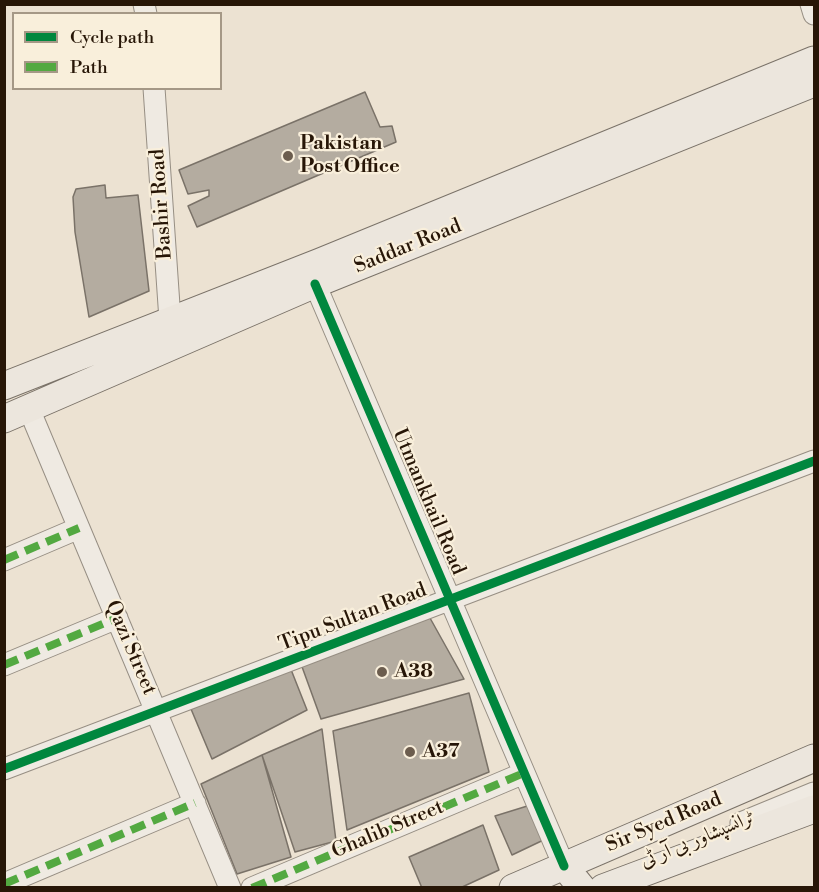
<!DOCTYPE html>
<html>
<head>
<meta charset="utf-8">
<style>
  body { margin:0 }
  #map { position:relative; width:819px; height:892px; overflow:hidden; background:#ece2d2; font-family:"Libre Bodoni",serif }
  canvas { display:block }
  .frame { position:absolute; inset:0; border:6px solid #271607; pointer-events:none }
  .legend { position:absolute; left:12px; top:12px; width:210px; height:78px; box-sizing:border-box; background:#f9efdb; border:2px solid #a59886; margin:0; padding:8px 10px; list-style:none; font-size:18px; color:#271607 }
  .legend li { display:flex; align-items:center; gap:12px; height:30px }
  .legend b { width:30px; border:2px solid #a59886 }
</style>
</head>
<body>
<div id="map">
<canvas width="819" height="892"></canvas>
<div class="frame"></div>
<ul class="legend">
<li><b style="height:8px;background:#00873e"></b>Cycle path</li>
<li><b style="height:8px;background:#53a941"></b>Path</li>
</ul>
</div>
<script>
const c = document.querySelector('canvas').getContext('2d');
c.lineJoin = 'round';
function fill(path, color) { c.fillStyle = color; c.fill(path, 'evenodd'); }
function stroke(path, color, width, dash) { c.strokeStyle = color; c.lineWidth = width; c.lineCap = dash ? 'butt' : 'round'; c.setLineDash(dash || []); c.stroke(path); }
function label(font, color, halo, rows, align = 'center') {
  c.font = font + ' "Libre Bodoni",Amiri,serif'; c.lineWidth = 4.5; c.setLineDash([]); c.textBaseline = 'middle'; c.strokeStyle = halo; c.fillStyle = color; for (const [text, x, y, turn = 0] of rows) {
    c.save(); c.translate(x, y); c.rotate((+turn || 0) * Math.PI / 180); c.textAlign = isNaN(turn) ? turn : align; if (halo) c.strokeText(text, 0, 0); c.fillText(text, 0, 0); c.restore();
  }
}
const building = new Path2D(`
  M365,92L380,127L392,126L396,142L197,227L188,206L209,196V190L188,194L179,170Z
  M105,185L106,198L138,195L149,291L89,317L75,232L73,197L76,189Z
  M430,618L464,679L321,719L301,664Z
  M290,667L307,710L212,759L191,709Z
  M469,693L489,772L347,830L333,731Z
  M322,729L336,841L295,852L262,755Z
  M262,755L291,857L237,874L201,784Z
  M537,803L554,835L512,855L495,816Z
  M483,825L499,870L460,888H422L409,857Z`);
const minor = new Path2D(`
  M144,4L146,14
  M811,4L814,14
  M154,88L170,320
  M315,284L564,866
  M29,409L230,888
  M4,560L79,528
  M4,665L117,618
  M4,769L814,461
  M741,823L814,793
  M4,884L195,803
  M252,888L524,773`);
const major = new Path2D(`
  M4,386L320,262L814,60
  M4,419L315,284L814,83
  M564,866L582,888
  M513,888L814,758
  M603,888L814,809`);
const quiet = new Path2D(`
  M4,560L79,528
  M4,665L117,618
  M4,884L195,803
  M252,888L524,773`);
const cycleway = new Path2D(`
  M315,284L564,866
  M4,769L814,461`);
const markers = [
  [288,156,6,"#6c5d4e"],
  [382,672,6,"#6c5d4e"],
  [410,752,6,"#6c5d4e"]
];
const poiNames = [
  ["Pakistan",300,144],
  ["Post Office",300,167],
  ["A38",394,672],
  ["A37",422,752]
];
const streetNames = [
  ["Bashir Road",162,204,-94],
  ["Saddar Road",408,247,-22],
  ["Utmankhail Road",428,502,67],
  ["Tipu Sultan Road",353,618,-21],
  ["Qazi Street",130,648,67],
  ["Sir Syed Road",664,823,-23],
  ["Ghalib Street",388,830,-23],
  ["ٹرانسپشاور بی آر ٹی",698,840,-22]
];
fill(building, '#b4aca0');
stroke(building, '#7a7268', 1.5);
stroke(minor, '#968e83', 23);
stroke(major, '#7a7268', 29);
stroke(minor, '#efeae2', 21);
stroke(major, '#ece6dd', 27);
stroke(quiet, '#53a941', 8, [15, 8]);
stroke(cycleway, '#00873e', 9);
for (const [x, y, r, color] of markers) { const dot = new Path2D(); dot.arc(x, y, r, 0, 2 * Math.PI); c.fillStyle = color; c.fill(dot); stroke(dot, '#f9efdb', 2); }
label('bold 20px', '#271607', '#f9efdb', poiNames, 'left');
label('20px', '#271607', '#f9efdb', streetNames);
</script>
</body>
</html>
